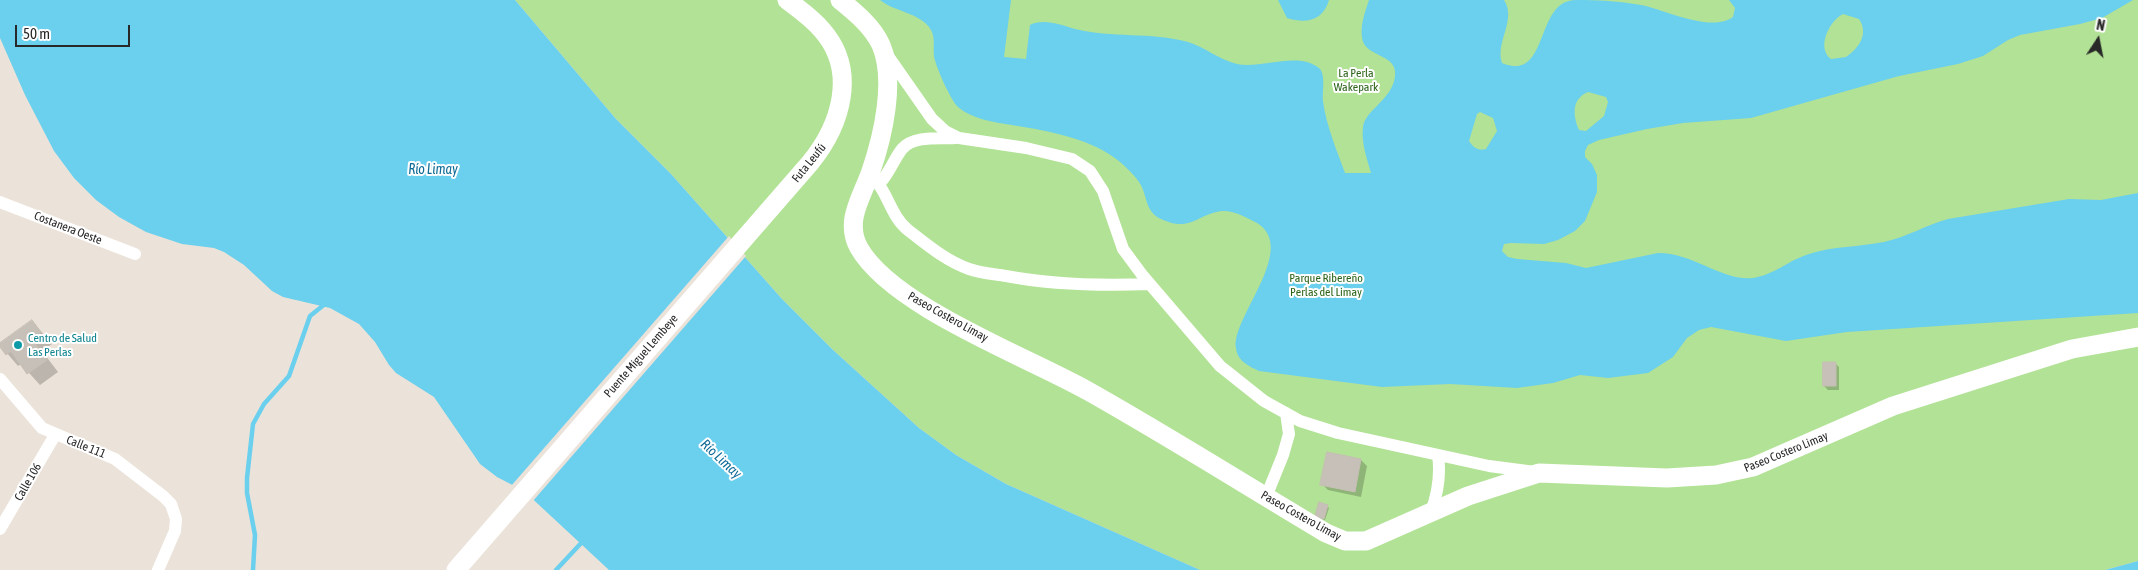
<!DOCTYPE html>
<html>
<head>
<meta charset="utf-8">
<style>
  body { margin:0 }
  #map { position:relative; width:2138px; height:570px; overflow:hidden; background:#ebe3d9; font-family:"Asap Condensed",sans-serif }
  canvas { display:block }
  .north { position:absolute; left:2073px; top:15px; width:50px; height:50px; -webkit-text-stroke:4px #fff; paint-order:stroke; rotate:11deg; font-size:14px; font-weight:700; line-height:20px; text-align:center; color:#282828 }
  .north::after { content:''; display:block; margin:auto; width:18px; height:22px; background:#282828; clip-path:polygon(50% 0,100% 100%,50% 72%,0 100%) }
  .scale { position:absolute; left:15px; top:25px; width:115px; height:22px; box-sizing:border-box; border:2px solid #282828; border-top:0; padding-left:6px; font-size:15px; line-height:18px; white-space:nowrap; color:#282828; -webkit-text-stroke:4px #fff; paint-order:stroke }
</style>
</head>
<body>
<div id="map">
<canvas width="2138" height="570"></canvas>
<div class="north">N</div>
<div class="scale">50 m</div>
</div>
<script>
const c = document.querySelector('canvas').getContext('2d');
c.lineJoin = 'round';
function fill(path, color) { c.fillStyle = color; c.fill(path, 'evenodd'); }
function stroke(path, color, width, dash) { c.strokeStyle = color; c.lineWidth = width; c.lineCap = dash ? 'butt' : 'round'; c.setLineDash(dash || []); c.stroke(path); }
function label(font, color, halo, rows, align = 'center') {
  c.font = font + ' "Asap Condensed",sans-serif'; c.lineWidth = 4; c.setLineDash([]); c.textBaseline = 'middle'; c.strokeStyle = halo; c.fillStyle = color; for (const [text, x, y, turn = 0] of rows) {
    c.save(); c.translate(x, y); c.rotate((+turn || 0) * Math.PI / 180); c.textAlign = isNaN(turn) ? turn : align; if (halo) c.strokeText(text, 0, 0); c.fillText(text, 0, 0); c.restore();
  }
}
const green = new Path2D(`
  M515,0H2138V561L2105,570H1200L1006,484L956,455L919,428L832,349L782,299L671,174L616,119Z`);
const water = new Path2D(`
  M0,0H515L616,119L671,174L782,299L832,349L919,428L956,455L1006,484L1200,570H609L524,491L497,477L480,464L434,397L396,373L389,365L375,342L359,324L330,308L283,297L272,291L244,265L224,252L214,248L182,244L146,232L119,217L96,200L74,178L54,151L25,95L0,38Z
  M880,0H1011L1004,57L1026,59L1030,25C1043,18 1062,25 1075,29C1112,38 1151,32 1188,42C1205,47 1219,60 1237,64C1262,69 1297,51 1319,68C1326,74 1322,92 1323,101C1326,125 1337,151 1345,173H1371C1367,159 1361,142 1363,127C1365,110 1393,99 1395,76C1398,53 1365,58 1362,38C1360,25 1365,12 1369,0H1504C1517,20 1495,42 1502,63C1550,83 1534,0 1576,0C1598,0 1619,1 1641,5C1666,10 1711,33 1733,17L1735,8L1729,0H2133L2102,18L2080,24L2020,35L2008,40L1983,56L1958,64L1899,76L1751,118L1683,123L1647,129L1599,140L1588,145L1585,151V157L1592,164L1597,175V192L1585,221L1575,231L1558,240L1544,244L1511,243L1504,244L1502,251L1508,257L1517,259L1566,263L1586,268L1658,253C1694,253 1721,281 1753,278C1774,275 1789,260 1809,254C1832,246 1860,247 1884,242C1907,237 1926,225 1948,219L2069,199L2101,200L2138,193V313L1847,332L1786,341L1711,327L1699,330L1687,338L1673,357L1648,373L1608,378L1580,375L1553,383L1517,388L1450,384L1382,387L1259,371C1249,366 1237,361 1236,348C1231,318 1299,249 1257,223C1248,218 1233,210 1222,211C1197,214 1191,233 1161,219C1144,211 1148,195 1139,182C1133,173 1121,162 1112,156C1086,138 1048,131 1018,126C999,123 973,120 958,107C951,101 935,65 934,56C933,47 936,35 929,27C917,12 895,12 880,0ZM1843,14L1859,19C1869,34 1859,48 1846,57L1831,59C1816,48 1829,21 1843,14ZM1588,92L1606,97L1608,102L1604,116L1586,131L1579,130C1573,116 1571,99 1588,92ZM1480,112L1493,118L1497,131L1486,149C1478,151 1474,148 1469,141L1477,114Z
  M1278,0H1329C1323,21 1306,24 1287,18Z
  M2138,561V570H2105Z`);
const pier = new Path2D(`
  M729,236L746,256L532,502L511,486Z`);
const shadow = new Path2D(`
  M32,321L52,344L42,351L58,372L40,385L21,364L18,366L0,345Z
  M1835,363L1839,367V390H1828L1824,386Z
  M1361,460L1367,466L1361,497L1328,490L1322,484Z
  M1327,506L1329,508L1325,520L1318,518Z`);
const stream = new Path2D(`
  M253,570L255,535L247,493V478L253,424L264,404L289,376L310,316L325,304
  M556,570L584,540`);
const building = new Path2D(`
  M32,320L41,332L31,338L47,360L27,374L11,351L6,355L0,347V343Z
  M1823,362H1836V386H1823Z
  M1327,452L1361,459L1355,492L1320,485Z
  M1319,502L1328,505L1324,519L1315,517Z`);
const street = new Path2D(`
  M888,56L932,119L945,131L959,138L1026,148L1072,159L1090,171L1103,191L1123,249L1143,276L1220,366L1264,401L1300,421L1338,433L1489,466L1535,472
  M869,175C888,188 889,215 908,230C926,244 946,261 969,269C980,273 994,274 1006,276C1054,285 1101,286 1150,284
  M880,183C890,172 894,159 902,149C914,135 940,139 956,138
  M0,202L135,254
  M0,379L42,428L115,459L163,496L171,504L176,519L175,531L158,570
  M1266,497L1283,455L1289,434L1286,413
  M1431,512C1438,493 1441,476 1438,455
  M0,529L55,435`);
const secondary = new Path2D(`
  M840,0C855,12 873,27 881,45C896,80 883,136 871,171C862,197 844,221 859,248C893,307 1028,357 1088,391C1168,436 1247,486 1326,533L1345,541H1366L1468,496L1539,473L1667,478L1716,475L1753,467L1893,406L2072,349L2138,337
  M456,570L810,163C841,125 858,71 822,30C812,18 799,9 787,0`);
const markers = [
  [18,345,5,"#0f9aa8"]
];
const parkNames = [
  ["La Perla",1356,73],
  ["Wakepark",1356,87],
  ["Parque Ribereño",1326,278],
  ["Perlas del Limay",1326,292]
];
const streetNames = [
  ["Futa Leufú",809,163,-51],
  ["Costanera Oeste",68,228,21],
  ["Paseo Costero Limay",948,317,29],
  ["Puente Miguel Lembeye",641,356,-49],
  ["Calle 111",86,447,22],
  ["Paseo Costero Limay",1786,452,-22],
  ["Calle 106",28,482,-60],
  ["Paseo Costero Limay",1301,516,29]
];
const cultureNames = [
  ["Centro de Salud",28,338],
  ["Las Perlas",28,352]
];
const waterNames = [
  ["Río Limay",433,170],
  ["Río Limay",721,459,43]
];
fill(green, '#b2e295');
fill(water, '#6bcfee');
fill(pier, '#ebe3d9');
fill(shadow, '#0003');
stroke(stream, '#6bcfee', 4.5);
fill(building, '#c6c0b9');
stroke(building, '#c6bfb3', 1);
stroke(street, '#fff', 12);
stroke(secondary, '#fff', 19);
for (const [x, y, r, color] of markers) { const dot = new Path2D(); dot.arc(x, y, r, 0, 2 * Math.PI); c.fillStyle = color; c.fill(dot); stroke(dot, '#fff', 2); }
label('12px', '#2b6419', '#fff', parkNames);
label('12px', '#282828', '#fff', streetNames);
label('12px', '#0d838f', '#fff', cultureNames, 'left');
label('italic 14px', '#0d6b97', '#fff', waterNames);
</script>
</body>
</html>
